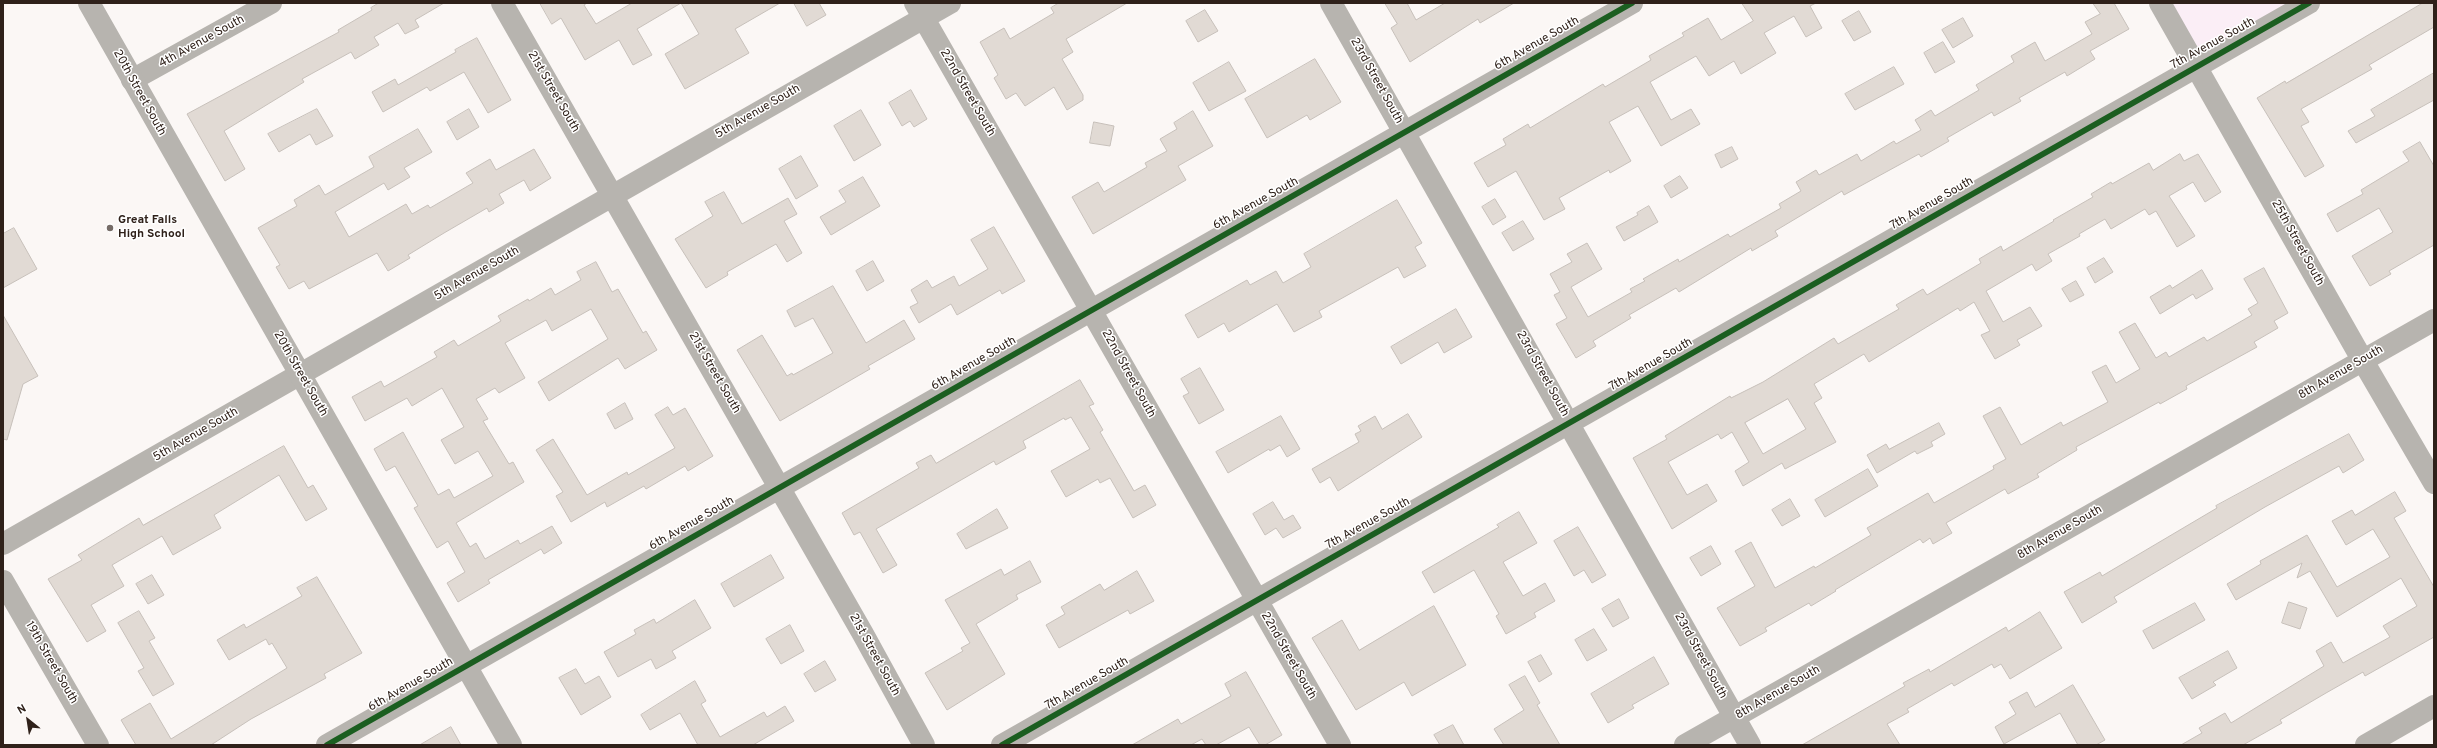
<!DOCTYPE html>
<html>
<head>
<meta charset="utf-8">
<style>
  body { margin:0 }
  #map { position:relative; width:2437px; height:748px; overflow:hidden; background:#fbf7f5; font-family:Overpass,sans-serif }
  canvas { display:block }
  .frame { position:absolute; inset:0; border:4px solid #2f211a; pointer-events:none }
  .north { position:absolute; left:8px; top:700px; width:40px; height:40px; -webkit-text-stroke:3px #fff; paint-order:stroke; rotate:330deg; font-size:11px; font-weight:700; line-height:16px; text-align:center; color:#2f211a }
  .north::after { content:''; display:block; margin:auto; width:14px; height:18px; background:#2f211a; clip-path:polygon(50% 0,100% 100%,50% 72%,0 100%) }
</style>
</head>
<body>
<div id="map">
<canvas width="2437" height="748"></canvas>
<div class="frame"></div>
<div class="north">N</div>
</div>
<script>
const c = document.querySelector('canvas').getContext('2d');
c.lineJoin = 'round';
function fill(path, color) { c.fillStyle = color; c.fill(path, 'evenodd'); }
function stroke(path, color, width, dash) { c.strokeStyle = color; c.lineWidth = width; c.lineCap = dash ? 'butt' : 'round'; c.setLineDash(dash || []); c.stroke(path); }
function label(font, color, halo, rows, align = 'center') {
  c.font = font + ' Overpass,sans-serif'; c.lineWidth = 3; c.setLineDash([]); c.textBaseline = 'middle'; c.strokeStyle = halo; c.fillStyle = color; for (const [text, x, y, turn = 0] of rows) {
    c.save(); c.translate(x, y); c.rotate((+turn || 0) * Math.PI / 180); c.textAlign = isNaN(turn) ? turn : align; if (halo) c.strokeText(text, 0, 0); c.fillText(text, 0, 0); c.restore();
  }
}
const commercial = new Path2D(`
  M2160,3H2306L2196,65Z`);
const building = new Path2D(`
  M379,3H444L415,20L419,27L405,34L398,23L374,37L379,45L355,59L351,52L302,79L304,82L224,131L245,169L225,181L187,114L339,32L338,30L372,10L371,8Z
  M540,3H587L584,5L596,24L632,3H780L735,29L749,53L685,89L665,54L699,34L681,3L637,29L652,55L633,65L619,40L585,60L561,18L552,24Z
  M794,3H819L826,15L807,26Z
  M1059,3H1127L1066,39L1073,52L1062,59L1083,95V100L1067,110L1054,87L1025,106L1016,93L1006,99L994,78L998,75L980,42L1004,28L1010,39L1054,13L1051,8Z
  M1385,3H1407L1416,20L1445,3H1514L1480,23L1478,19L1410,62L1391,28L1397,24Z
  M1742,3H1816L1810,6L1822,28L1806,37L1794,16L1764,33L1776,53L1741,74L1734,61L1709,76L1696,56L1650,82L1671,120L1691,109L1700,124L1661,146L1638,106L1609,122L1631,161L1610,173L1609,170L1559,198L1565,209L1544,220L1516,171L1488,187L1474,163L1506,145L1503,139L1528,124L1530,128L1603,84L1605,87L1651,60L1649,56L1684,36L1682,33L1708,18L1721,40L1753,21Z
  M2093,3H2114L2129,29L2090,51L2095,59L2067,76L2065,72L2019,98L2021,101L1994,116L1992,112L1947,138L1949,141L1921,157L1919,154L1844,195L1842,191L1775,231L1778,236L1752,251L1751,248L1679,292L1676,288L1629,315L1631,318L1593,341L1596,346L1576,358L1556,324L1567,318L1554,295L1560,292L1550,274L1572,262L1567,254L1587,243L1602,269L1571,287L1588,317L1632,292L1630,289L1645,281L1643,279L1678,259L1679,262L1728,234L1730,237L1781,208L1779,204L1801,191L1796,182L1816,170L1819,175L1857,154L1861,161L1894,141L1896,144L1921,130L1915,120L1931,110L1935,116L1979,90L1976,85L2014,62L2011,56L2035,42L2045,61L2092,34L2085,22L2100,14Z
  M2423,3H2434V27L2369,65L2372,69L2301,109L2309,122L2301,126L2324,166L2305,177L2257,98L2285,81L2286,83Z
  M1205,10L1218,31L1198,42L1186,21Z
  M1859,11L1871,32L1854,41L1842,21Z
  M1963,18L1973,36L1953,48L1942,30Z
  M477,38L511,100L488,113L464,72L430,91L427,87L383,112L372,92L395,79L398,85L456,52L455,50Z
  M1943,42L1955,62L1935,73L1924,53Z
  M1315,59L1341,102L1310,120L1307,115L1267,138L1245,99Z
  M1229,62L1246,91L1209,111L1193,83Z
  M1894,67L1904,84L1855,110L1845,94Z
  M2434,73V100L2356,143L2348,131L2375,116L2371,110Z
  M911,90L927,119L914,127L910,121L902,126L889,103Z
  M317,109L333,136L316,145L310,134L279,152L268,134Z
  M469,109L479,127L457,140L447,122Z
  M861,110L881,145L854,161L834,126Z
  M1193,111L1213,146L1178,166L1186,180L1093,234L1072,197L1098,182L1104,192L1147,167L1145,163L1167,151L1160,139L1177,129L1174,123Z
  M1094,122L1114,126L1110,146L1090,143Z
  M418,129L432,152L404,168L410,177L388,190L384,183L335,212L349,237L406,204L412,214L428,205L430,208L473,183L466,173L490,159L496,170L534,149L551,178L530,191L524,180L499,194L504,203L489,212L487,208L444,233L408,255L410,258L388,271L377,253L309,289L304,281L289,289L276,267L280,265L258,228L297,206L294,200L319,185L325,195L374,167L369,157Z
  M2420,142L2434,166V245L2389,271L2391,274L2370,286L2352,256L2393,232L2379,208L2337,232L2327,214L2363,194L2361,190L2409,161L2403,152Z
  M1732,147L1738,159L1721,168L1715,155Z
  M2180,154L2184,161L2198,154L2221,192L2205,202L2193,182L2169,196L2195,236L2177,247L2156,211L2149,215L2145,209L2111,229L2105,219L2079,234L2080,236L2048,254L2052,261L2036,271L2032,264L1986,291L2003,322L2030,307L2042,326L2017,340L2020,345L1995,359L1981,335L1990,331L1974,302L1960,311L1958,308L1869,362L1864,354L1814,384L1822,398L1814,403L1836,442L1785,469L1782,463L1743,486L1735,471L1749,462L1732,432L1721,439L1718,434L1668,462L1687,495L1707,484L1717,501L1672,529L1633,458L1667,439L1665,436L1730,396L1731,398L1763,382L1834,338L1838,344L1899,309L1896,305L1923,289L1927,295L1981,263L1979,259L2001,246L2003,251L2054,221L2053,220L2093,197L2091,194L2111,182L2112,184L2149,163L2153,170ZM1788,399L1806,429L1763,454L1745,423Z
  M801,156L818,186L796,199L779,169Z
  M1680,176L1688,188L1671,198L1664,186Z
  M863,177L880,206L831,235L820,217L846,202L839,191Z
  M724,192L742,224L788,198L797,214L784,221L802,253L787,262L776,244L727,272L728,275L706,288L675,239L713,216L705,202Z
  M1495,199L1506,217L1493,225L1482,207Z
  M1397,200L1422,243L1415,247L1426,266L1404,278L1398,267L1319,311L1322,317L1294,332L1277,304L1229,332L1224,323L1198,338L1185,315L1247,280L1250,285L1276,271L1283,283L1311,267L1304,254Z
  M1649,206L1658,222L1624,241L1616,227L1638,215L1637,213Z
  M1523,221L1534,239L1513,251L1502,233Z
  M994,227L1025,281L1002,294L1000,290L957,315L951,304L919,323L910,307L918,303L911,290L927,280L932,288L954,276L959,286L988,269L971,240Z
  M14,228L37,269L3,288V234Z
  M2104,258L2113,272L2095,283L2087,268Z
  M873,261L884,281L867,291L856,271Z
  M596,262L612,292L618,289L643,333L646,331L657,350L625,369L618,358L549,401L538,382L608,339L591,309L552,331L546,320L505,343L525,378L499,393L495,388L476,399L488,419L483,421L509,464L513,462L524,482L456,523L470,547L476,543L485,559L518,540L520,544L552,526L562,543L544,554L541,549L488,580L490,583L458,602L447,583L465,572L448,541L437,548L414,508L418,506L395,466L386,471L374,449L403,432L438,495L449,489L454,498L493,476L478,451L455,464L441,440L464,427L442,388L412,406L407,398L365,421L352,397L381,381L384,387L437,357L434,352L454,340L458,346L501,321L498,316L528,299L529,301L551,288L555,295L581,280L577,272Z
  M2264,268L2288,313L2274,321L2278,328L2254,342L2257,347L2186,386L2187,389L2160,404L2159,402L2076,447L2077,450L2037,474L2039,477L2008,494L2005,489L1946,523L1952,533L1933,544L1930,538L1923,543L1920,539L1835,590L1836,591L1811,606L1809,603L1765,628L1767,631L1740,646L1717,608L1755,586L1735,551L1751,542L1775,588L1814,566L1815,568L1871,535L1867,528L1928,493L1934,503L1994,469L1993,466L2006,459L1983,416L2000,407L2021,445L2061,422L2063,426L2108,402L2092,372L2106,365L2116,383L2140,369L2119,332L2135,323L2156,358L2166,352L2169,357L2204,337L2207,341L2252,315L2248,309L2258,303L2244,279Z
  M2202,270L2213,289L2196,299L2193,294L2160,314L2150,297L2170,285L2172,288Z
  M2076,281L2084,295L2070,302L2062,289Z
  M833,286L866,343L904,320L915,339L868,366L870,369L780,421L737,350L762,335L787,376L792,373L793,375L833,353L813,318L795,327L787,311Z
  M1456,309L1472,337L1444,353L1438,342L1401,364L1391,347Z
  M3,315L38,376L23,384L7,440L3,439Z
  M1200,368L1224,410L1199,424L1183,396L1189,393L1181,379Z
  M1080,380L1094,404L1089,406L1103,430L1100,432L1134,491L1145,485L1156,505L1133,518L1110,478L1100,483L1098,479L1066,497L1051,471L1090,449L1071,417L1065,420L1064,418L1023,441L1026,448L996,465L994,461L876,529L897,565L883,573L860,532L854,535L842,513L919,468L916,463L931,455L936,463Z
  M625,403L633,419L615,429L607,414Z
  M668,407L673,415L685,408L713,456L688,471L685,466L646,489L644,486L607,507L605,502L571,522L556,496L563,492L536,450L553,439L587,495L627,472L628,475L675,448L655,415Z
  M1408,414L1422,437L1338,491L1330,477L1320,483L1312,469L1359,442L1355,434L1361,431L1358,426L1375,416L1382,429Z
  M1281,416L1300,449L1287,457L1280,445L1270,451L1269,449L1228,473L1216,452Z
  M1939,423L1945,434L1931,442L1933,446L1917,454L1915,451L1877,473L1867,455L1886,444L1889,449Z
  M2349,434L2364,460L2343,473L2339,466L2265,507L2114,597L2117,602L2082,623L2064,592L2100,572L2102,576L2217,508L2216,506Z
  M284,446L308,488L313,485L327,509L306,521L279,475L214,515L221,528L173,555L162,536L112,565L124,586L91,605L106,631L87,642L48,579L82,560L78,555L139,518L143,525Z
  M1868,469L1878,486L1825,517L1815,500Z
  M2395,492L2406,511L2394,518L2434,587V637L2365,676L2363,672L2326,693L2280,720L2282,723L2243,745H2181L2202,733L2199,728L2225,713L2231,723L2324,666L2316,651L2331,642L2343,663L2390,637L2383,626L2417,606L2401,578L2337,617L2310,571L2297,578L2302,563L2236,600L2227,584L2261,564L2260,561L2307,535L2337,587L2344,583L2390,557L2373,529L2346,545L2332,521L2352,510L2355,515Z
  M1790,499L1800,516L1782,526L1772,510Z
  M1273,502L1284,520L1293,515L1301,528L1283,538L1276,528L1265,535L1253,514Z
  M997,509L1008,528L966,549L957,534Z
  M1519,512L1537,543L1503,562L1523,596L1545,583L1555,601L1534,613L1536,617L1506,634L1496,616L1499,614L1474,570L1434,593L1422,572L1499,527L1497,525Z
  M1578,527L1606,575L1592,583L1584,570L1574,576L1554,541Z
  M1711,546L1721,564L1701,576L1690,558Z
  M771,555L784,578L734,607L721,584Z
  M1030,561L1041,582L1016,595L1018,599L976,624L1005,674L947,710L925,673L963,651L961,648L970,643L945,600L1001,569L1004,575Z
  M1137,571L1154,601L1130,614L1128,610L1059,648L1046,625L1065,614L1061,607L1100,584L1104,590Z
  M152,575L164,595L148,604L136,584Z
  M317,577L362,653L324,674L326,678L251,719L211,745H136L121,720L150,703L171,739L287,668L272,643L269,645L266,639L229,660L217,640L244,624L246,628L302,596L297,588Z
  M1619,599L1629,618L1613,627L1602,609Z
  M695,600L711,628L672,651L676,658L656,669L651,659L618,677L604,652L636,634L634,630L654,619L656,623Z
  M2289,602L2307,608L2300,629L2282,623Z
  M2195,603L2205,620L2153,649L2143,631Z
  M1434,606L1466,665L1412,696L1404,682L1356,710L1312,638L1342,620L1359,650Z
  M139,611L155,638L149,641L174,684L153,696L138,671L144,668L118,623Z
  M2040,612L2062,648L2010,679L2001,664L1994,668L1992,664L1954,686L1952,683L1907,709L1909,712L1887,724L1900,745H1802L1905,686L1903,683L1929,669L1930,672L2006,627L2008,631Z
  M790,625L804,651L781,664L766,639Z
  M1594,629L1607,650L1587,661L1575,640Z
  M2228,651L2237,668L2213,682L2216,685L2192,699L2179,678Z
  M1541,655L1552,674L1539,682L1528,662Z
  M1654,657L1669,684L1632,705L1634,708L1608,723L1591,694Z
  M825,661L836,680L815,692L804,674Z
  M576,669L585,684L599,676L611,697L581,715L559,678Z
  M1246,672L1282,735L1265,745H1260L1249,727L1216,745H1206L1202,739L1191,745H1132L1178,719L1181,724L1231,696L1225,684Z
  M1525,676L1540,703L1537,705L1560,745H1504L1494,729L1524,710L1509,685Z
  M695,681L706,701L701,704L720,737L764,712L767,717L785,706L794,721L753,745H698L680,713L650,730L641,715Z
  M2073,685L2105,740L2096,745H2078L2060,713L2004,744L1995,727L2016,714L2009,702L2027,692L2035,707Z
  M1453,725L1464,745H1440L1434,735Z
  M451,727L461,745H420Z`);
const minor = new Path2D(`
  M502,3L863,634L924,745
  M915,3L1340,745
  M1331,3L1750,745
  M132,80L271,3
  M3,544L950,3
  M3,581L98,745
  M327,745L1632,3
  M1002,745L2309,3
  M1685,745L2434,320
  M2366,745L2434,706`);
const tertiary = new Path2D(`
  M89,3L511,745
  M2160,3L2363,361L2434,483`);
const cycleway = new Path2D(`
  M327,745L1632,3
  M1002,745L2309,3`);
const markers = [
  [110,228,4,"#766c67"]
];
const streetNames = [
  ["4th Avenue South",202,42,-29],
  ["6th Avenue South",1537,44,-30],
  ["7th Avenue South",2213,44,-29],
  ["23rd Street South",1376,81,61],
  ["21st Street South",553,92,60],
  ["20th Street South",139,93,61],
  ["22nd Street South",967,93,60],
  ["5th Avenue South",758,112,-30],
  ["6th Avenue South",1256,204,-29],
  ["7th Avenue South",1932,204,-30],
  ["25th Street South",2297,243,61],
  ["5th Avenue South",477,274,-30],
  ["6th Avenue South",974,364,-30],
  ["7th Avenue South",1651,365,-30],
  ["21st Street South",714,373,60],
  ["8th Avenue South",2341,373,-30],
  ["20th Street South",300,374,60],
  ["22nd Street South",1128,374,61],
  ["23rd Street South",1542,374,61],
  ["5th Avenue South",196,435,-30],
  ["6th Avenue South",692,524,-30],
  ["7th Avenue South",1368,524,-29],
  ["8th Avenue South",2060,533,-30],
  ["21st Street South",874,655,61],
  ["22nd Street South",1288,656,60],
  ["23rd Street South",1700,656,61],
  ["19th Street South",51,663,60],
  ["7th Avenue South",1087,684,-30],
  ["6th Avenue South",411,685,-30],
  ["8th Avenue South",1778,693,-30]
];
const poiNames = [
  ["Great Falls",118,221],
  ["High School",118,235]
];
fill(commercial, '#fbeef6');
fill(building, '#e1dad4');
stroke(building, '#c7c0ba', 1);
stroke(minor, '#b7b4af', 22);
stroke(tertiary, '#b7b4af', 22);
stroke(cycleway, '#1b5e20', 6);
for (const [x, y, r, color] of markers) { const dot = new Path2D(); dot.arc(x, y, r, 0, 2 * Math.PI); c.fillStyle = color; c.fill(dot); stroke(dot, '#fff', 1.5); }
label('12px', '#2f211a', '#fff', streetNames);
label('bold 12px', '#2f211a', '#fff', poiNames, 'left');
</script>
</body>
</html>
